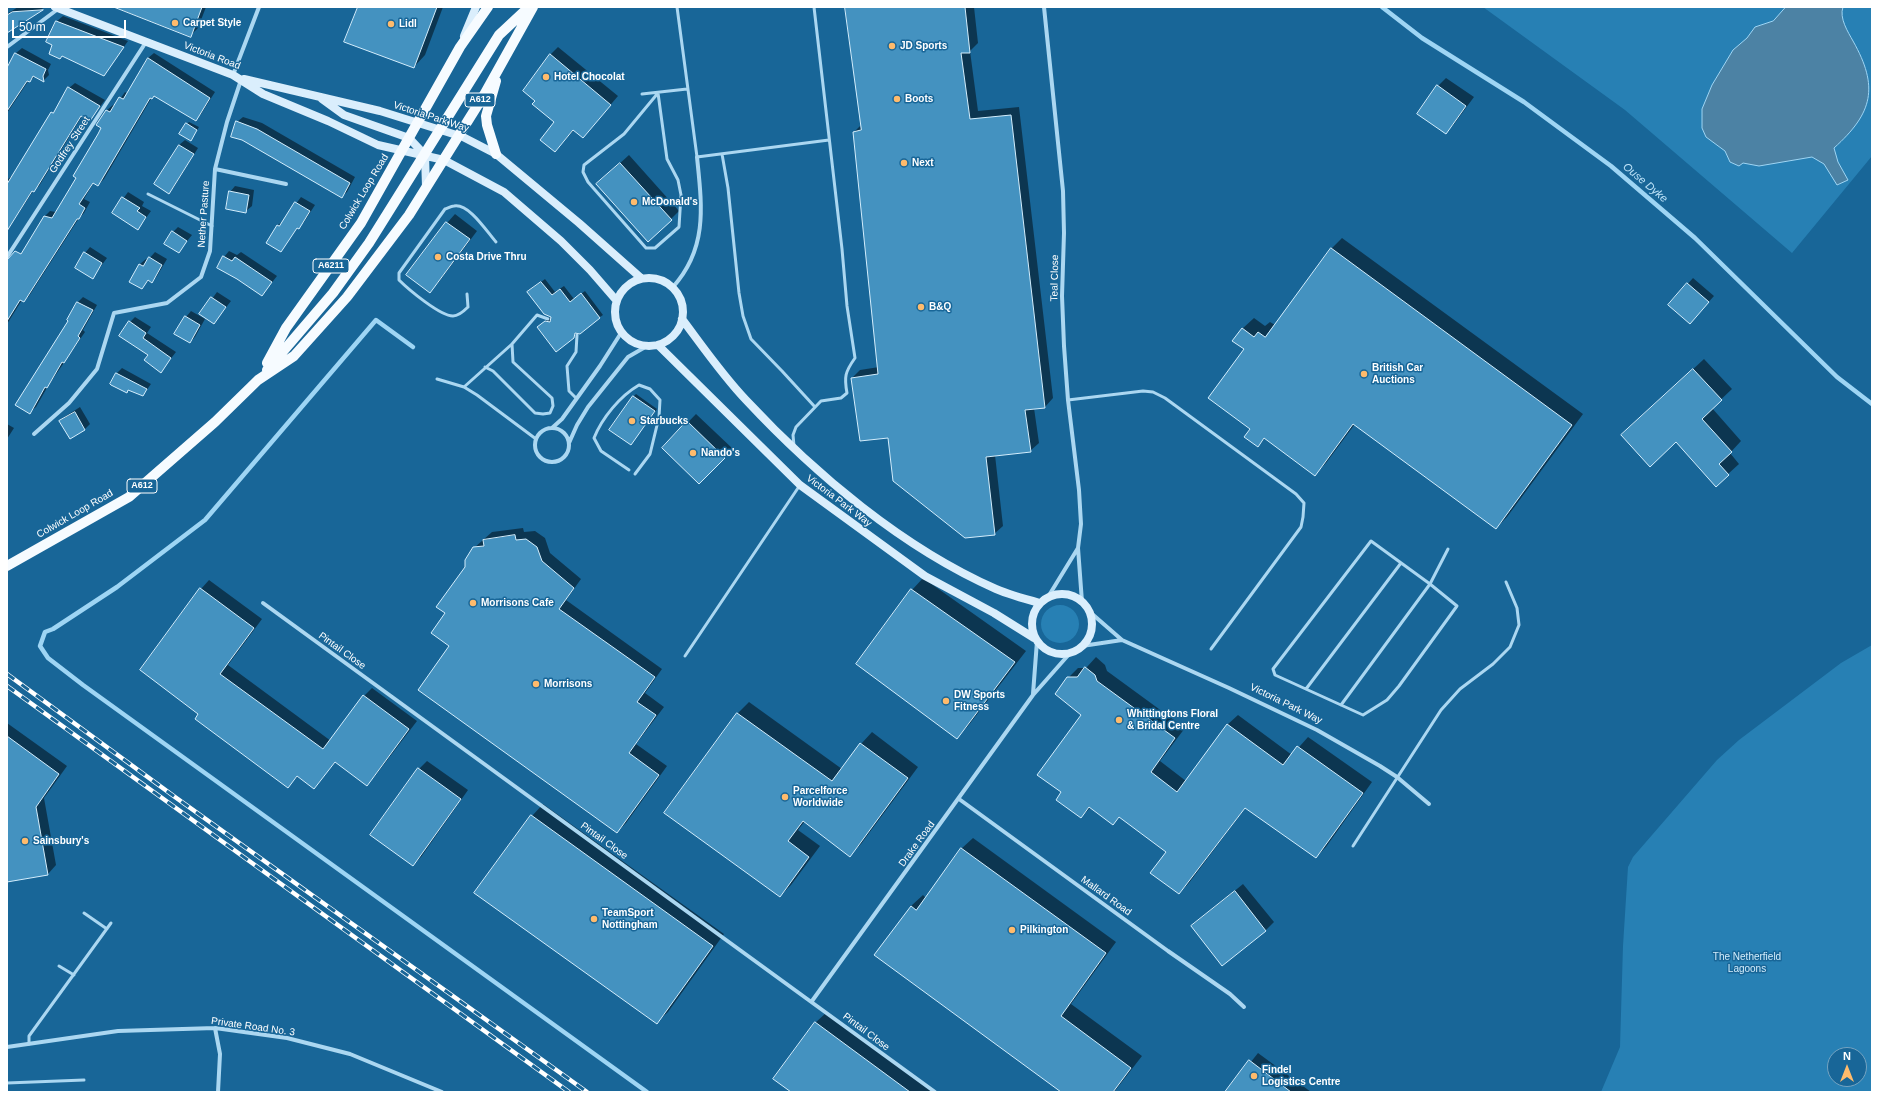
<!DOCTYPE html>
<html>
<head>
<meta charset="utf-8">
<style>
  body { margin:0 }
  #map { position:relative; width:1879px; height:1099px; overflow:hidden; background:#186698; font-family:Arial,sans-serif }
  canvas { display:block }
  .frame { position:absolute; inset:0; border:8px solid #fff; pointer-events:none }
  .north { position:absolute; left:1827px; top:1047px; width:40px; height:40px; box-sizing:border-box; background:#186698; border:1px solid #74a3c1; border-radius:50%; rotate:0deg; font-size:11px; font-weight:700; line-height:16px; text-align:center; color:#fff }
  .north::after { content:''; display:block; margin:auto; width:14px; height:18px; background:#ffbb6c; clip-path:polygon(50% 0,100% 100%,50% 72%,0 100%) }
  .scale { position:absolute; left:12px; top:20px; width:114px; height:18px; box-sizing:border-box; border:2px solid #fff; border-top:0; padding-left:5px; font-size:12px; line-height:14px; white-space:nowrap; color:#fff; -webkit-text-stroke:3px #186698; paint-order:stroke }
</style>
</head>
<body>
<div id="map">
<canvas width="1879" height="1099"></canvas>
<div class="frame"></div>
<div class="north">N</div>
<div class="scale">50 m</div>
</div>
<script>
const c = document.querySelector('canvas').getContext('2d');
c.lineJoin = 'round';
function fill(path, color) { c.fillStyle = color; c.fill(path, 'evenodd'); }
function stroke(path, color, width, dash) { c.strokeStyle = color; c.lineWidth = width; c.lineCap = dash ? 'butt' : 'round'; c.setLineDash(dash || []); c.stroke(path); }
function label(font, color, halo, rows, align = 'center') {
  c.font = font + ' Arial,sans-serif'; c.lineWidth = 3; c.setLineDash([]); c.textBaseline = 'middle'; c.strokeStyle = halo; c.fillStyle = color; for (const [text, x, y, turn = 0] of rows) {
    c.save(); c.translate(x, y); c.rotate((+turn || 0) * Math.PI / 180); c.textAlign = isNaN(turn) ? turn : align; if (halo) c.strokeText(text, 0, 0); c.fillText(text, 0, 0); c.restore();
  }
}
const green = new Path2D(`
  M1483,7H1872V156L1792,253L1625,110Z
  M1041 624a19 19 0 1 1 38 0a19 19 0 1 1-38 0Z
  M1872,645V1092H1601L1620,1047L1623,946L1628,867L1633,857L1717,760L1739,740L1841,663ZM1835,1055H1859V1079H1835Z`);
const water = new Path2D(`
  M1786,7H1843C1839,18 1848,32 1853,41C1879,87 1873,113 1834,148L1838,162L1848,180L1837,185L1824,164L1812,157L1759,166L1743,163L1739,166L1730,162L1725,151L1706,137L1702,128V109L1712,85L1733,50L1747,38L1755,27L1773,21Z`);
const shadow = new Path2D(`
  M18,7H45L7,31V14Z
  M119,7H206L198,28L190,36L118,9Z
  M359,7H443L425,55L414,67Z
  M846,7H974L978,43L970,51L978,111L1019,107L1053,398L1045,407L1034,408L1039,443L1030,451L995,455L1003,526L994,534L889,437L852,378L860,370L879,367L854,132L861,125Z
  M63,16L128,41L104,75L62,55L54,45L47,42L57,21Z
  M558,47L618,96L583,137L574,130L555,151L556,122L536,101L550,55Z
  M22,48L51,64L48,70L49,75L43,81L35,76L30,81L29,80L7,113V70L16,53Z
  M154,53L215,92L201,114L196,119L154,95L152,97L104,179L98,185L94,182L84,199L90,202L84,213L79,218L29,296L24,301L22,300L7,324V276L45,216L50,211L56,212L77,177L102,127L98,125L107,110L113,105L115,106L125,92L128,94L148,58Z
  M1446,78L1474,97L1454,124L1446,133L1438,86Z
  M75,83L105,100L90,120L82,116L39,186L33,191L7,231V180L14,174L69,88Z
  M243,117L262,123L355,177L347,192L341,197L237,122Z
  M189,122L199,127L191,140L187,124Z
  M185,140L198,148L174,187L169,193L179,145Z
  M629,155L679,211L671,219L606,176Z
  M235,186L254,190L252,206L246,211L230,192Z
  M128,192L144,202L142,206L151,211L138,229L113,213Z
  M301,197L315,205L304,222L298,227L281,251L267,242L278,225L284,220Z
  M455,214L477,231L438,283L430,291L408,275L447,223Z
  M178,227L192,235L179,251L173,232Z
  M1342,238L1583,414L1507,517L1496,528L1355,424L1326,463L1315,474L1265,438L1258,446L1252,429L1246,349L1242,329L1254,318L1265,326L1270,322L1275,325L1331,249Z
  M90,247L107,258L93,277L85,253Z
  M229,251L237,255L241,252L277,276L262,295L224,257Z
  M155,252L167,259L157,276L152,282L149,280L142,288L130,281L140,264L146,259L148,260Z
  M1693,278L1714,296L1695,317L1669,305Z
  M545,279L555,292L564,286L574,299L585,291L603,315L577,332L573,337L542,324L549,318L555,319L532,289Z
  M217,292L231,301L214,323L201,314Z
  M83,297L97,305L83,330L85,332L48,386L36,407L30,412L69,320H68L78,302Z
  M191,311L205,319L195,337L190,342L186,317Z
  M135,317L151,327L147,333L176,352L161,371L149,355L130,322Z
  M1704,359L1732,389L1712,408L1741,441L1730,453L1739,464L1716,485L1676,441L1633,425Z
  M122,368L151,384L143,395L129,389L127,391L117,373Z
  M636,394L657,409L631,444L634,396Z
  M80,407L90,424L85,429L60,421L66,416Z
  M696,414L733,449L699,483L663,448Z
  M7,424L14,428L7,439Z
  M523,528L524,532L535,531L545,538L550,553L581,579L566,600L662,669L645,693L664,707L636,744L667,766L626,823L617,832L450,646L447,613L474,548L492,532Z
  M923,578L1026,651L968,726L957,737L857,664L912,590Z
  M209,580L262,619L228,665L331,741L364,696L372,688L417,721L375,776L367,784L336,761L314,788L298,776L288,786L200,713L141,670L201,589Z
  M1096,657L1105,665L1107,671L1185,728L1160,761L1186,781L1227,725L1238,715L1292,755L1308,737L1372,782L1326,847L1316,857L1246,807L1189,883L1179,893L1167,852L1120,817L1113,823L1091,807L1081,817L1062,792L1082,715L1068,678L1078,668H1086Z
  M749,702L842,769L861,744L872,732L918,767L861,844L850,855L805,821L798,830L820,846L791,885L780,896L665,813L738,713Z
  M7,723L67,766L44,798L56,865L48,874L7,881Z
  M427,761L468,790L421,857L413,865L419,769Z
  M543,804L724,934L668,1012L656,1023L476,893L532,816Z
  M973,838L1116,942L1071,1004L1142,1056L1114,1092H1063L876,955L911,906L923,895L926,898L961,849Z
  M1243,884L1274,922L1266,930L1192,926Z
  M827,1012L937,1092H793L815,1023Z
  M1258,1053L1311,1092H1227Z`);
const stream = new Path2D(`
  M1382,7L1422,38L1524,102L1611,166L1695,238L1837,377L1872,404
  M413,347L376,320L205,520L117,587L53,629L45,632L40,646L48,658L83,685L647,1092`);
const building = new Path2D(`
  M114,7H202L191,37Z
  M358,7H437L414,68L344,42Z
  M845,7H965L970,53H961L970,119L1011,115L1045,408L1025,410L1031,452L986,457L995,535L965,538L893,481L888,438L860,441L851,378L878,374L853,132L861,130Z
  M43,10L7,33V15L12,12Z
  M56,21L124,47L104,76L62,56L60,59L49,54L52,45L46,42Z
  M15,53L46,69L43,76L44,82L33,76L30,82L27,81L7,111V68Z
  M550,54L611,105L583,138L573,130L555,152L540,140L554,122L532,104L535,101L523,91Z
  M148,58L210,98L196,121L154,96L152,99L150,98L98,186L93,183L79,204L85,208L79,219H77L24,302L20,300L7,321V260L15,251L21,254L44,216L52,218L76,178L73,176L98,134L101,128L96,125L106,110L110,112L119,97L123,99Z
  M1437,85L1466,106L1446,134L1417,114Z
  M68,87L100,106L90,121L81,116L34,192L32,191L7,231V184L51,112L53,113Z
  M236,121L257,129L350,183L342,198L242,140L231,137Z
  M186,123L197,130L191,141L179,134Z
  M179,145L194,154L169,194L154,184Z
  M620,163L672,220L648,242L596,184Z
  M229,191L249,195L246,213L226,209Z
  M122,197L140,208L137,211L146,217L138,230L112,213Z
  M295,202L310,211L299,229L297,228L281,252L266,243L277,225L279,226Z
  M446,222L470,239L430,293L406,275Z
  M172,231L187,241L179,253L164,244Z
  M1331,248L1572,425L1496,529L1353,424L1315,476L1264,438L1258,447L1244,437L1250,429L1208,398L1244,349L1232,341L1242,328L1254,337L1258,332L1265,337Z
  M84,252L102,263L93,279L75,268Z
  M223,256L232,261L235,257L272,282L262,296L237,279L217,268Z
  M149,257L162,265L152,283L148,280L142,289L129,282L139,264L143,266Z
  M541,282L552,295L560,289L570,302L581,293L600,318L580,334L575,333L574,338L556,352L537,327L545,321L550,322L551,317L544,314L527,292Z
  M1687,283L1709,302L1690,324L1668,305Z
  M211,297L226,307L214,324L199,314Z
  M77,302L93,310L78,336L80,338L64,363L62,362L47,388L45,387L30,414L15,405L68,321L67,320Z
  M185,316L200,325L190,343L174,334Z
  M129,321L146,333L143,338L171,358L161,373L144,360L148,355L119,336Z
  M1693,369L1722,400L1702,419L1732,452L1719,464L1729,475L1716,487L1676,442L1650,467L1621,435Z
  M116,373L147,389L143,396L128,390L127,393L111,385L110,384Z
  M633,396L655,411L631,445L609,430Z
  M75,412L85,430L70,439L59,421Z
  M687,421L725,458L699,484L662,448Z
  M515,535L516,540L526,539L537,547L542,561L574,588L559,609L655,677L637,702L656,715L629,753L659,775L617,833L418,690L449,646L431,633L445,613L436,607L465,567V560L473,547L484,546L483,540Z
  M200,588L254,628L220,674L323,749L363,695L409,729L367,786L335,762L314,789L297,776L288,788L195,719L198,714L140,670Z
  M911,589L1015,662L957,739L856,664Z
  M1085,667L1095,675L1097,681L1175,738L1151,772L1177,792L1227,724L1283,765L1297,746L1363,793L1316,858L1245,808L1179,894L1150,873L1166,852L1119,817L1113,825L1089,807L1081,818L1056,800L1061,792L1037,775L1081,715L1055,694L1067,677H1077Z
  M737,713L832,781L860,743L908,778L850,857L803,821L788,841L809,857L780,897L664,813Z
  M7,736L59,774L36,807L48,875L7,882Z
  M418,768L461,799L413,866L370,835Z
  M531,815L713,946L657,1024L474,893Z
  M961,848L1106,953L1061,1016L1131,1068L1113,1092H1061L874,955L911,906L916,910Z
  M1235,891L1266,931L1222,966L1191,926Z
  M815,1022L910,1092H791L773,1079Z
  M1249,1060L1291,1092H1225Z`);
const lane = new Path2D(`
  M677,7L697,157L829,140
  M658,93L667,159L678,180L681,195L679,227L655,248H646L588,182L583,172L584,165L624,134Z
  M642,94L687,89
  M722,154L728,188L739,293L743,316L751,339L782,371L815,407
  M148,194L212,226
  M467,294L468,307C464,311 459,316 453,316C440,316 408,289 399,280V273L445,209C448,208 451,206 454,206C469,203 487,232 496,242
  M485,367L493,371L535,413L543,414L550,413L553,406L552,398L513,362L512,344
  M437,379L464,387L477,395L536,439
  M464,387L512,344L537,315L548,319
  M576,398L569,391L567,366L576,352L577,335
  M1068,400L1143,391L1153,392L1165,398L1296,494L1304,503L1303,517L1301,527L1211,649
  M794,446L793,435L796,427L821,401L841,398L847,393C844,377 845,372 855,358L847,306L842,249L814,7
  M629,470L601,451L594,438C602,418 620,396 639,385L650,389L660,400L659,417L650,454L635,474
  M685,656L800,485
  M1306,689L1401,563
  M1341,705L1430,584L1371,541L1273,669L1275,675L1363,715L1387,700L1399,686L1457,606L1430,584L1448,549
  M1353,846L1441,710L1460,689L1493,664L1510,647L1519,625L1517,608L1506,582
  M84,913L107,929
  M59,966L74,975
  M29,1044V1036L111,923
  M7,1083L84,1080`);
const street = new Path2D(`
  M1044,7L1063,191L1064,233L1062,296L1064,346L1068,400L1079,490L1081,524L1078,548L1082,602
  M7,47L58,9
  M233,75L259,7
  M215,169L286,184
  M7,257L146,42
  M673,287C708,248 702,206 697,157
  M552,428L562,419L600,366L621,333
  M535 445a17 17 0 1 1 34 0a17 17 0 1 1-34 0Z
  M34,434L69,403L97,369L114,313L167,303L201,277L210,251L215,169L227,122L241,80
  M569,443L577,425L588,407L628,357L647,346
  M1048,597L1078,548
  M263,603L935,1092
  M1091,613L1122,640L1229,688L1317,730L1380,766L1397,777L1429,804
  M1082,646L1122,640
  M1033,694L1037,641
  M959,799L1168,951L1230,994L1244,1007
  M812,1001L1033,695L1071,652
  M215,1028L220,1054L218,1092
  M7,1047L118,1031L215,1028L287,1038L350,1054L442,1092`);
const secondary = new Path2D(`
  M55,7L233,75L263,94L328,121L378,145L444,160L504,192L561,241L590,270L616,300
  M464,36L476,7
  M244,79L380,111L463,137L496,154L579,223L641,278
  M322,99L344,115L409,138L425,155L426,187
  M615 312a34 34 0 1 1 68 0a34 34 0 1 1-68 0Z
  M682,319C703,347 723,376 746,400C815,474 903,548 996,589C1010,595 1025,599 1040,603
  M658,345L800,485L925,576L994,613L1034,638
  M1032 624a30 30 0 1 1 60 0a30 30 0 1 1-60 0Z`);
const primary = new Path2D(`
  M496,81L486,116L487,125L496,154
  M267,363L286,328L361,223L460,47L488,7
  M267,370L333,293L369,243L499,35L529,7
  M7,566L129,497L215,422L258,380L294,356L347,297L409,215L484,95L533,7`);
const rail = new Path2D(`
  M7,674L175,797L587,1092
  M7,686L569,1092`);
const markers = [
  [175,23,4,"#ffbb6c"],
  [391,24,4,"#ffbb6c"],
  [892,46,4,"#ffbb6c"],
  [546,77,4,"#ffbb6c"],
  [897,99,4,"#ffbb6c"],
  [904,163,4,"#ffbb6c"],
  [634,202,4,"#ffbb6c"],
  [438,257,4,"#ffbb6c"],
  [921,307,4,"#ffbb6c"],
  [1364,374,4,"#ffbb6c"],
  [632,421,4,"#ffbb6c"],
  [693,453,4,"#ffbb6c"],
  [473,603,4,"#ffbb6c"],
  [536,684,4,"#ffbb6c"],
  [946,701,4,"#ffbb6c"],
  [1119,720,4,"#ffbb6c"],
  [785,797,4,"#ffbb6c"],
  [25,841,4,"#ffbb6c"],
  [594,919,4,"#ffbb6c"],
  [1012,930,4,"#ffbb6c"],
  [1254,1076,4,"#ffbb6c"]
];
const shields = [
  [480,100,30],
  [331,266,36],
  [142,486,30]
];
const shieldNames = [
  ["A612",480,100],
  ["A6211",331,266],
  ["A612",142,486]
];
const poiNames = [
  ["Carpet Style",183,23],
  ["Lidl",399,24],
  ["JD Sports",900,46],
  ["Hotel Chocolat",554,77],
  ["Boots",905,99],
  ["Next",912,163],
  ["McDonald's",642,202],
  ["Costa Drive Thru",446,257],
  ["B&Q",929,307],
  ["British Car",1372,368],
  ["Auctions",1372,380],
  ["Starbucks",640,421],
  ["Nando's",701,453],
  ["Morrisons Cafe",481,603],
  ["Morrisons",544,684],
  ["DW Sports",954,695],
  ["Fitness",954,707],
  ["Whittingtons Floral",1127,714],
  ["& Bridal Centre",1127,726],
  ["Parcelforce",793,791],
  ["Worldwide",793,803],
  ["Sainsbury's",33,841],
  ["TeamSport",602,913],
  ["Nottingham",602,925],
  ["Pilkington",1020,930],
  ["Findel",1262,1070],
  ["Logistics Centre",1262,1082]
];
const streetNames = [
  ["Victoria Road",212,56,21],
  ["Victoria Park Way",431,117,18],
  ["Godfrey Street",70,145,-57],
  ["Colwick Loop Road",364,192,-59],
  ["Nether Pasture",204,214,-86],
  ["Teal Close",1055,278,-89],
  ["Victoria Park Way",839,501,37],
  ["Colwick Loop Road",75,514,-30],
  ["Pintail Close",342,651,36],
  ["Victoria Park Way",1286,704,26],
  ["Pintail Close",604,841,36],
  ["Drake Road",917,844,-54],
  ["Mallard Road",1106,896,36],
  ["Private Road No. 3",253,1027,8],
  ["Pintail Close",866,1032,37]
];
const parkNames = [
  ["The Netherfield",1747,957],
  ["Lagoons",1747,969]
];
const waterNames = [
  ["Ouse Dyke",1645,183,40]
];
fill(green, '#2780b4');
fill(water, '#4c82a4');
stroke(water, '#9ed5f4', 1);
fill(shadow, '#0007');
stroke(stream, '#9ed5f4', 4.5);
fill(building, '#4492c0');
stroke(building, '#d3edfc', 1);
stroke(lane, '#abd7f1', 3);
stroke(street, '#abd7f1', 4);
stroke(secondary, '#daeefc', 8);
stroke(primary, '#f6fbff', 10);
stroke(rail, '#fff', 4.5);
stroke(rail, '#186698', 3, [9]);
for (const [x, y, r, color] of markers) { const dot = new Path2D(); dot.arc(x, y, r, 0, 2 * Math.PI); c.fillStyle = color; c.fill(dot); stroke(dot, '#186698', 1.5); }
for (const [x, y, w] of shields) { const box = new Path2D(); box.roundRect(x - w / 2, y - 7, w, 14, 3); c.fillStyle = '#186698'; c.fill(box); stroke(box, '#fff', 1); }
label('bold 9px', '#fff', null, shieldNames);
label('bold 10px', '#fff', '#186698', poiNames, 'left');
label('10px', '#fff', '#186698', streetNames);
label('10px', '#d3edfc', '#186698', parkNames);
label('italic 11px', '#bce2f8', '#186698', waterNames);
</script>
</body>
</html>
